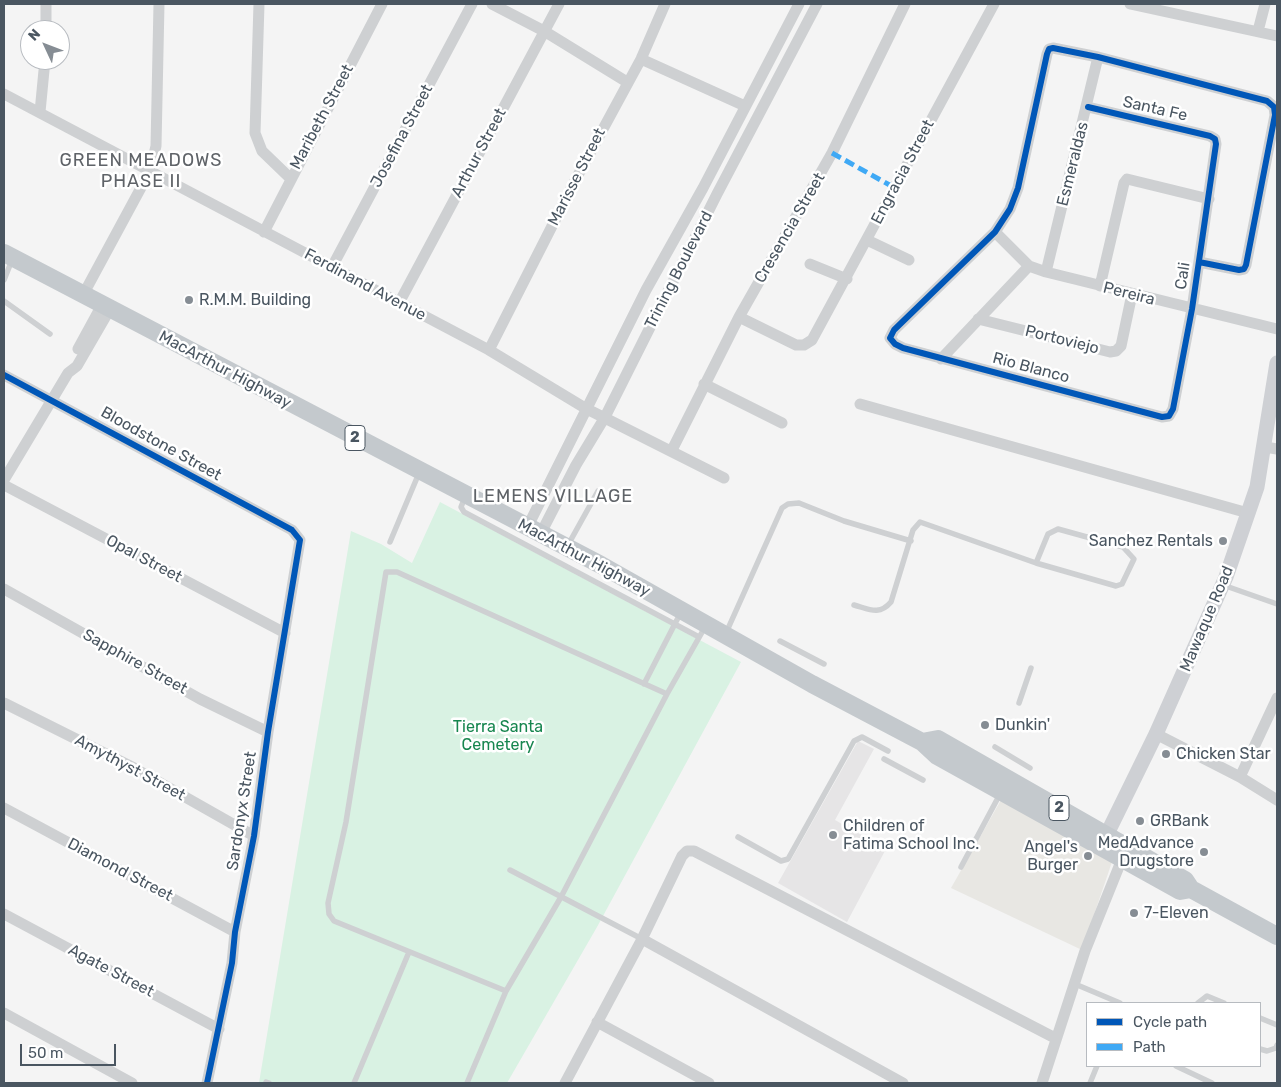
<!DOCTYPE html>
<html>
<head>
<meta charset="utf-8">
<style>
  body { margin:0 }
  #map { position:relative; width:1281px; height:1087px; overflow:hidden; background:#f4f4f4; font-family:Rubik,sans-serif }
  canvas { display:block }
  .frame { position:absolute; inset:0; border:5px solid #4a5661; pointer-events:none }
  .legend { position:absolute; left:1086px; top:1002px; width:175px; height:65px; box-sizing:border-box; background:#fff; border:1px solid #b7bbc0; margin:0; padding:6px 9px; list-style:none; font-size:15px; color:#4a5661 }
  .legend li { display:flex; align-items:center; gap:10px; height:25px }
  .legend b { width:25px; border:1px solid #b7bbc0 }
  .north { position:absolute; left:20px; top:20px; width:50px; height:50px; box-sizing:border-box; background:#fff; border:1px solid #b7bbc0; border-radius:50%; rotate:313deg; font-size:14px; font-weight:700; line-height:20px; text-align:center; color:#4a5661 }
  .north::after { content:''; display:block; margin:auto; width:18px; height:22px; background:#868d94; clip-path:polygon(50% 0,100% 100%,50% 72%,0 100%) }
  .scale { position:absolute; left:20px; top:1044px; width:96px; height:22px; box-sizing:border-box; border:2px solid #4a5661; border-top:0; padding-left:6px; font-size:15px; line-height:18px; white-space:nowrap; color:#4a5661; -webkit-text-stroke:4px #fff; paint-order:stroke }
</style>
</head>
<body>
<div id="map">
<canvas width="1281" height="1087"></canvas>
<div class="frame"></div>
<ul class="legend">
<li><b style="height:6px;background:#0057b8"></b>Cycle path</li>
<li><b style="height:6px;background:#3fa9f5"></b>Path</li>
</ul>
<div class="north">N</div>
<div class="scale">50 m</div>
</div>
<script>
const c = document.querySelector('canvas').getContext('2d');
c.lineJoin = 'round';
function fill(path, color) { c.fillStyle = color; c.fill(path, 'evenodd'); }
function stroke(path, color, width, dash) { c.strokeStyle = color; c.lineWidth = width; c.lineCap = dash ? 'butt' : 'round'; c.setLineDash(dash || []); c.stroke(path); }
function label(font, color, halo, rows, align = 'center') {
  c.font = font + ' Rubik,sans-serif'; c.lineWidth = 5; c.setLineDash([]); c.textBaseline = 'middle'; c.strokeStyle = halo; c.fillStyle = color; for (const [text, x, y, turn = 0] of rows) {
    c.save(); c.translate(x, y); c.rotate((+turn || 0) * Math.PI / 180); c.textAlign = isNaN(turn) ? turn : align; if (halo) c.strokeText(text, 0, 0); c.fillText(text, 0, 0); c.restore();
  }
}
const commercial = new Path2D(`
  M1001,800L1113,859L1082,950L951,888Z`);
const education = new Path2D(`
  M858,741L874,749L835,820L886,849L847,922L778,883Z`);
const green = new Path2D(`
  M440,502L741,662L597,927L507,1083H259L351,531L381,544L412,563Z`);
const service = new Path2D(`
  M4,280L12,260
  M4,301L50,334
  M465,497L461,507L464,512L699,637
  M390,542L419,473
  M568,545L598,491
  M1223,585L1277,604
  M854,605C869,609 879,616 891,602L913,530L920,522L1036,563L1116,586L1122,584L1134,559L1123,547L1058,529L1048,534L1036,563
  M726,633L782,508L788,504L799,503L844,521L911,541
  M780,641L824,664
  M644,684L681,612
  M667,694L397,572H386L346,822L328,903L329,914L334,921L506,991L561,897L667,694L705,627
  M1019,703L1031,668
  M995,747L1030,768
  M884,759L923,780
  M738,837L781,861L788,859L854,741L862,737L888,751
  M961,867L1000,794
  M510,870L642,939
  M1075,984L1120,1003
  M1198,1003L1207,996L1224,1003
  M1260,1018L1277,1025
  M1260,1049L1267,1051L1276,1048L1277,1045
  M1176,1066L1212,1083
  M266,1082L269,1083
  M354,1083L409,952
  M467,1083L506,991
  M1090,1083L1097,1066`);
const minor = new Path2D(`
  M259,4L255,133L262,151L290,178
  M492,4L544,31L627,82
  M1130,4L1277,36
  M46,30V4
  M1258,31L1265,4
  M641,59L745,106
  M4,94L489,350L585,408L724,478
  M1088,107L1210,136L1215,139L1216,144L1192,309L1173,409L1169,416L1162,417L903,348L895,344L890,338L894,330L995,232L1010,209L1018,188L1047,54L1049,49L1053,48L1098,57L1267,101L1274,107L1275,115L1246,265L1244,269L1239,270L1199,262
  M40,112L45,60
  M264,232L382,4
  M995,232L1029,266L1046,272L1277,329
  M867,240L909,260
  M810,264L847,279
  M332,267L472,4
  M1046,272L1098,57
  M1100,286L1124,183L1127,179L1209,199
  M83,295L150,171L156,146L159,4
  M399,303L559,4
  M739,317L796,345H804L812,340L994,4
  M978,319L1110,352L1116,351L1121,346L1132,294
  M78,349L102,305
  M489,350L577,177L641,59L665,4
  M941,359L1029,266
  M4,375L292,530L300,540L268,732L254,836L235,932L232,963L207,1083
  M704,384L782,423
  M860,404L1248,513
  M1265,447L1277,449
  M672,450L739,317L832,153L905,4
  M4,480L68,373L77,366L110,309
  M4,485L285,633
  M527,528L646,290L703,188L799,4
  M540,535L576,465L605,417L717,194L817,4
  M4,589L200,699L268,732
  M4,703L134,768L254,836
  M1156,734L1240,777L1277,800
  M1240,777L1277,698
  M4,808L235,932
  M4,914L219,1029
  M642,939L903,1083
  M4,1013L132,1083
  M597,1022L709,1083
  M565,1083L642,939L682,856L687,851H694L1055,1038
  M1042,1083L1085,951L1122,859`);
const secondary = new Path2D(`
  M1107,834L1156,734L1226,577L1257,487L1277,363`);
const trunk = new Path2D(`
  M4,253L601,565L812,684L922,742L937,756L1180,891L1191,889
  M922,742L938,739L1185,880L1191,889L1277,936`);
const quiet = new Path2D(`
  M832,153L895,188`);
const cycleway = new Path2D(`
  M1088,107L1210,136L1215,139L1216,144L1192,309L1173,409L1169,416L1162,417L903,348L895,344L890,338L894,330L995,232L1010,209L1018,188L1047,54L1049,49L1053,48L1098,57L1267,101L1274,107L1275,115L1246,265L1244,269L1239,270L1199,262
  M4,375L292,530L300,540L268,732L254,836L235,932L232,963L207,1083`);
const markers = [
  [189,300,5,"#868d94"],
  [1223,541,5,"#868d94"],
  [985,725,5,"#868d94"],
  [1166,754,5,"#868d94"],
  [1140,821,5,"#868d94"],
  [833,835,5,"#868d94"],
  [1204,852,5,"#868d94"],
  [1088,856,5,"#868d94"],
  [1134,913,5,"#868d94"]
];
const shields = [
  [355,438,20],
  [1059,808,20]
];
const shieldNames = [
  ["2",355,438],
  ["2",1059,808]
];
const streetNames = [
  ["Santa Fe",1155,109,13],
  ["Maribeth Street",322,117,-62],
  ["Josefina Street",402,136,-62],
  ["Arthur Street",479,153,-62],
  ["Esmeraldas",1073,164,-76],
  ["Engracia Street",903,172,-62],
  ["Marisse Street",577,177,-63],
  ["Cresencia Street",790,228,-60],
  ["Trining Boulevard",679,270,-63],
  ["Cali",1183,276,-81],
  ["Ferdinand Avenue",365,285,28],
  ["Pereira",1129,294,14],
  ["Portoviejo",1062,340,14],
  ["Rio Blanco",1031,368,15],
  ["MacArthur Highway",225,370,28],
  ["Bloodstone Street",161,444,29],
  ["MacArthur Highway",584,558,28],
  ["Opal Street",144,559,28],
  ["Mawaque Road",1207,619,-67],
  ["Sapphire Street",135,662,29],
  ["Amythyst Street",130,768,28],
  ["Sardonyx Street",242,811,-81],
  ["Diamond Street",120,870,28],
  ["Agate Street",111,971,28]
];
const poiNames = [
  ["R.M.M. Building",199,300],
  ["Sanchez Rentals",1213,541,"right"],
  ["Dunkin'",995,725],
  ["Chicken Star",1176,754],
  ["GRBank",1150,821],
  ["Children of",843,826],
  ["Fatima School Inc.",843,844],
  ["MedAdvance",1194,843,"right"],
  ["Drugstore",1194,861,"right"],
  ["Angel's",1078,847,"right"],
  ["Burger",1078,865,"right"],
  ["7-Eleven",1144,913]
];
const parkNames = [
  ["Tierra Santa",498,727],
  ["Cemetery",498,745]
];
const neighbourhoodNames = [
  ["GREEN MEADOWS",141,161],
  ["PHASE II",141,182],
  ["LEMENS VILLAGE",553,497]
];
fill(commercial, '#e8e7e3');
fill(education, '#e6e5e6');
fill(green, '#d9f2e3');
stroke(service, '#ced0d2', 5.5);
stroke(minor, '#ced0d2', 11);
stroke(secondary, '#ced0d4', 15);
stroke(trunk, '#c4c9cd', 18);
stroke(quiet, '#3fa9f5', 5, [10, 5]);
stroke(cycleway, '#0057b8', 6);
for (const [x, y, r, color] of markers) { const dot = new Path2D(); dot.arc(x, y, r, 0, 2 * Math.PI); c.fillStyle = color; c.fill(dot); stroke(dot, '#fff', 2); }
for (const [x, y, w] of shields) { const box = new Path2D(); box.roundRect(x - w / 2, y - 12.5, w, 25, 4); c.fillStyle = '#fff'; c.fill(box); stroke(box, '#4a5661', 1); }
label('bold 15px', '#4a5661', null, shieldNames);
label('16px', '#4a5661', '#fff', streetNames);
label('16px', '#4a5661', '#fff', poiNames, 'left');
label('16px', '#17864f', '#fff', parkNames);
c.letterSpacing = '1px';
label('18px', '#5f6368', '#fff', neighbourhoodNames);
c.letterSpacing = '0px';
</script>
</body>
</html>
